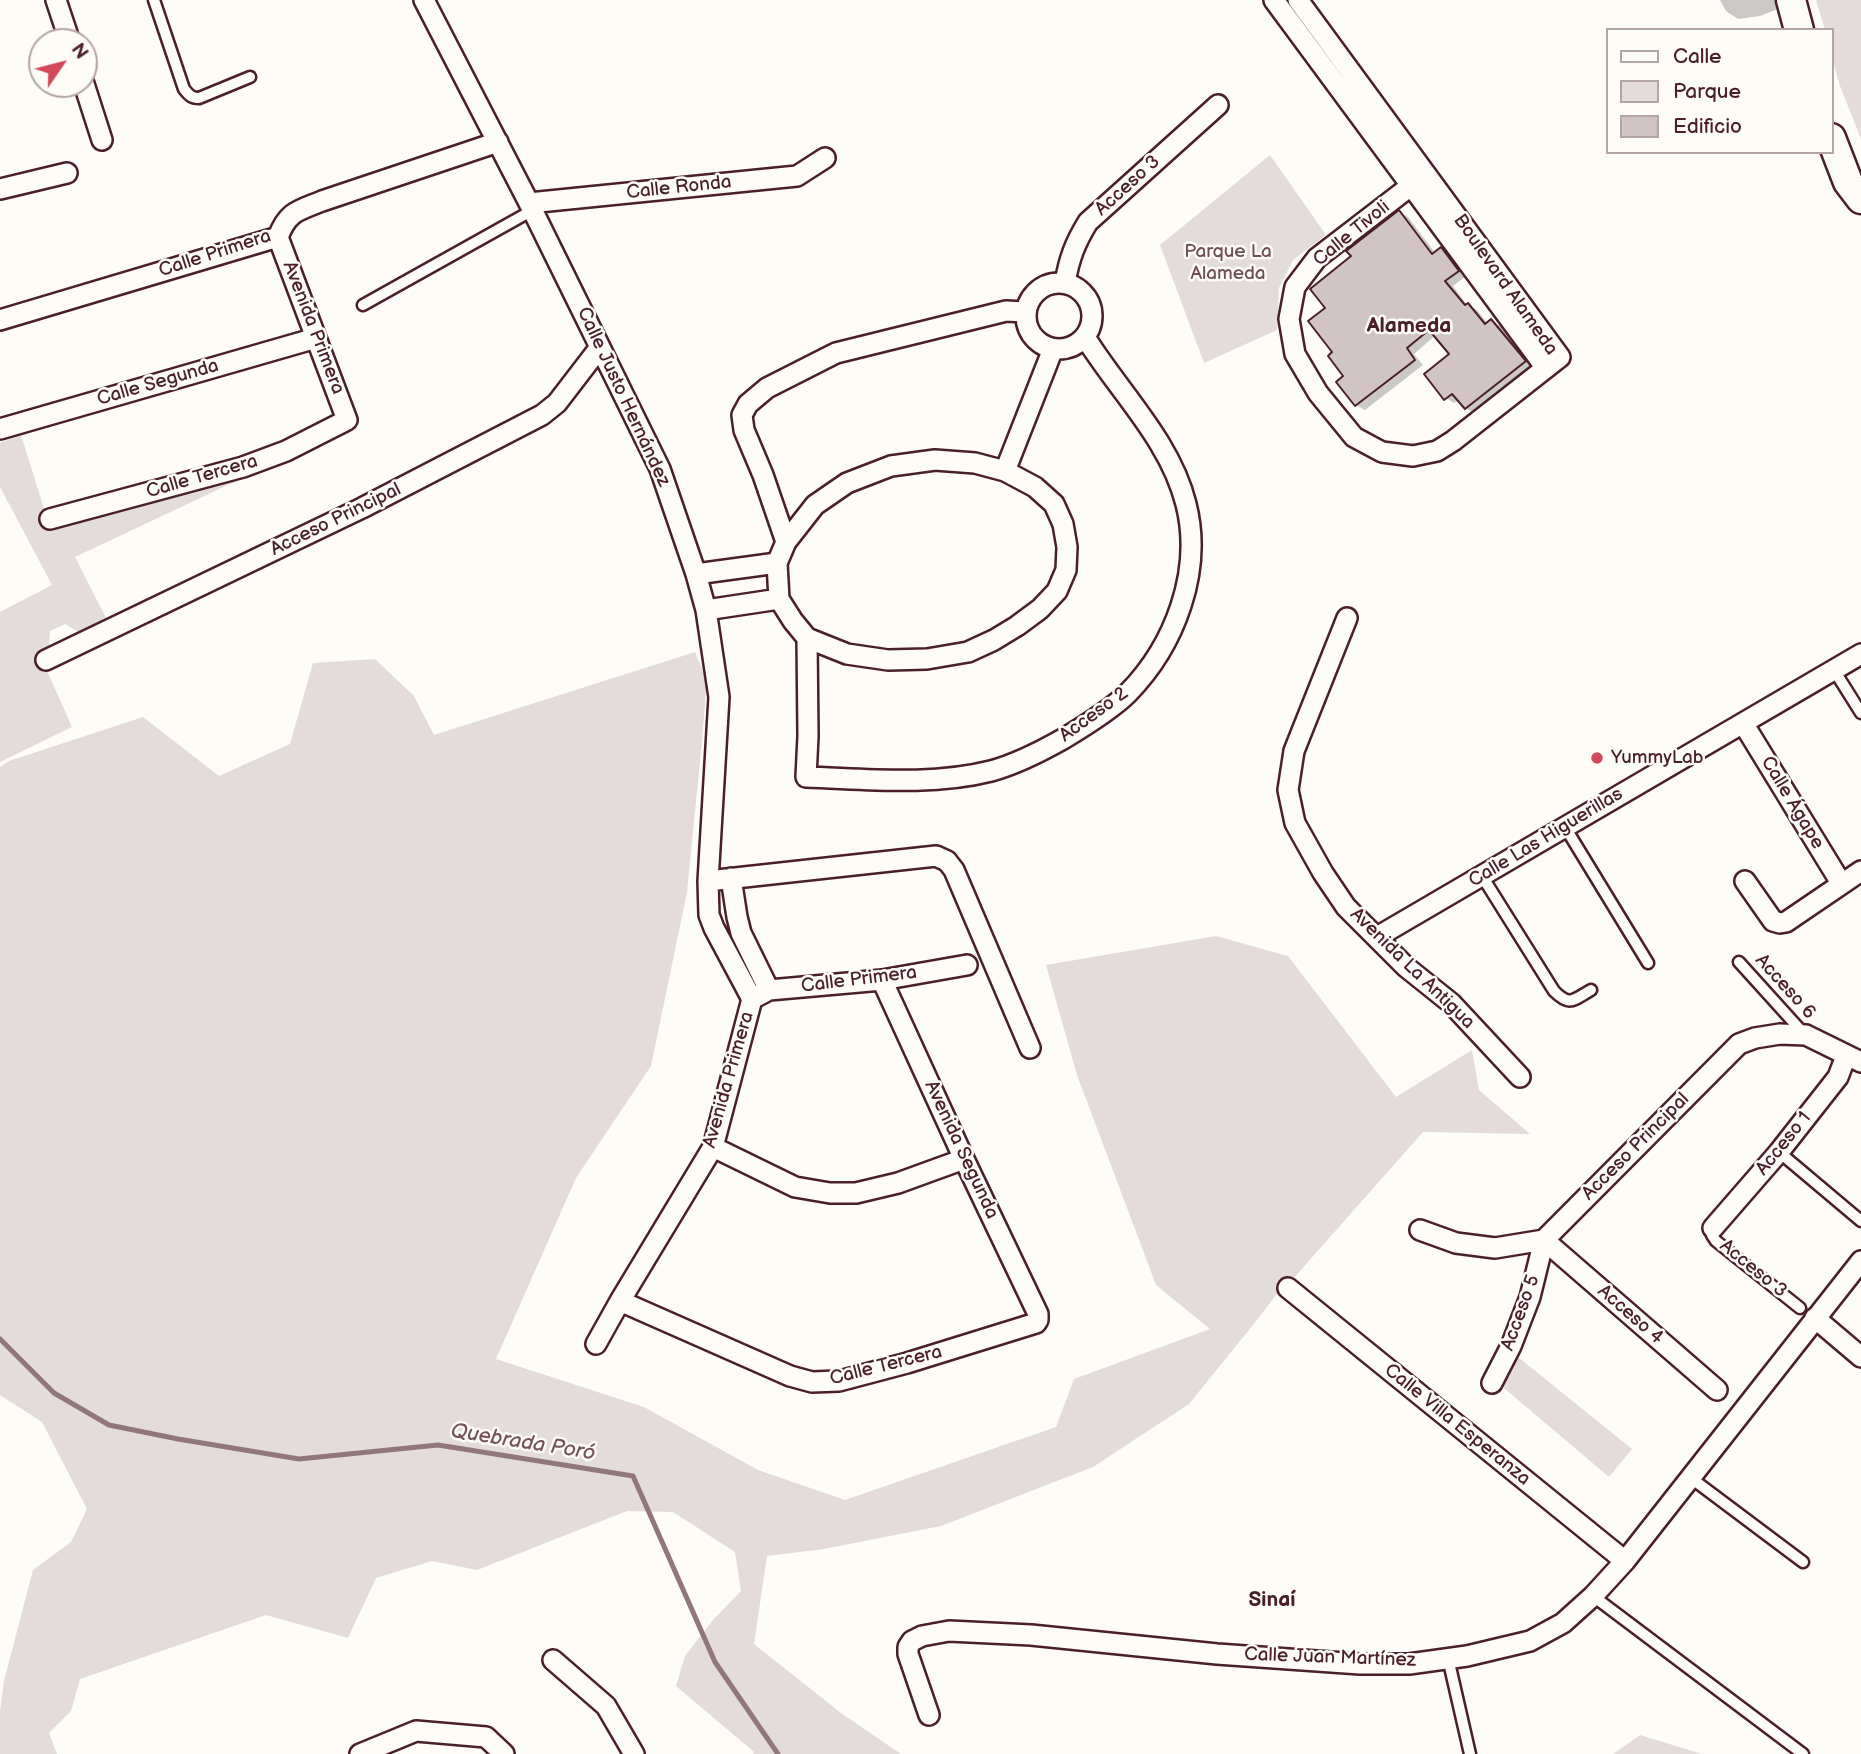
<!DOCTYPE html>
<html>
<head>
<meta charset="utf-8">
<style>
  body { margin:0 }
  #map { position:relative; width:1861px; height:1754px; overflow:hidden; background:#fdfcf7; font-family:"Balsamiq Sans",sans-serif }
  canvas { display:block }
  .legend { position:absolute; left:1606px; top:28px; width:228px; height:126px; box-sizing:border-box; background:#fdfcf7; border:2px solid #b5a4a5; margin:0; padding:9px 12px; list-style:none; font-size:21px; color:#4a1f2b }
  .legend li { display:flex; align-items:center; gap:14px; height:35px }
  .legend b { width:35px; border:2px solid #b5a4a5 }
  .north { position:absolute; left:28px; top:28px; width:70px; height:70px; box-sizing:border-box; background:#fdfcf7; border:2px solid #b5a4a5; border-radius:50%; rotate:55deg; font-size:19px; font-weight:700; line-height:28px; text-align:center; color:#4a1f2b }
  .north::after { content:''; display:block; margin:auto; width:24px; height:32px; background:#d1495b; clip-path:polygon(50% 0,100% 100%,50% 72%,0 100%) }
</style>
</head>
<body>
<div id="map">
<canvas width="1861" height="1754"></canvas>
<ul class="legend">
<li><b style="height:9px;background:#fdfcf7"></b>Calle</li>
<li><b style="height:19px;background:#e3dcda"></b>Parque</li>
<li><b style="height:19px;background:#d0c5c4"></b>Edificio</li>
</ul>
<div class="north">N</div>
</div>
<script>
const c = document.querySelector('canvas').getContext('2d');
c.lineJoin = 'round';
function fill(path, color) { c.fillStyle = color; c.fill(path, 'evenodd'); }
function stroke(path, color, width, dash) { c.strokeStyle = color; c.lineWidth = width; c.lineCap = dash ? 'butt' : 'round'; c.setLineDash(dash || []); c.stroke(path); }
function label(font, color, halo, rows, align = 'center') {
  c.font = font + ' "Balsamiq Sans",sans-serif'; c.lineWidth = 5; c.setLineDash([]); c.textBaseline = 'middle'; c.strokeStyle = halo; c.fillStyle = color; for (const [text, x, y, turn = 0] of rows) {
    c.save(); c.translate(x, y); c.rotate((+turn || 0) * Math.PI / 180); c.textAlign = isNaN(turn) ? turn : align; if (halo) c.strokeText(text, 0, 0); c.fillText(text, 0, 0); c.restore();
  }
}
const green = new Path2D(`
  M1816,0H1861V139L1840,86L1831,54V30H1825Z
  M1270,155L1326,235L1293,260L1279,288L1277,330L1204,363L1160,245Z
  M21,435L50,528L268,466L75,557L107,620L80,633L65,624L50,631L49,645L40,655L72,727L0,762V612L52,585L0,487V443Z
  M695,652L707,680L701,751L687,892L651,1066L576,1178L496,1359L644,1407L758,1470L845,1500L1056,1427L1074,1379L1210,1329L1156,1285L1077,1075L1046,965L1216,936L1288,956L1396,1097L1472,1050L1479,1090L1530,1134L1423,1132L1292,1280L1279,1291L1257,1320L1189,1404L1093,1467L941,1526L824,1549L767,1556L754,1644L841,1713L901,1754H753L754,1752L676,1686L685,1656L713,1620L741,1591L735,1552L673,1512L627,1511L477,1570L432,1561L376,1578L348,1638L266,1615L80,1679L71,1711L49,1733L57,1754H0V1712L4,1681L33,1570L71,1542L87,1509L42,1422L0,1395V767L9,761L143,717L219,776L290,744L313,663L375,659L414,696L434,735Z
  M1513,1353L1632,1449L1609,1477L1498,1383Z
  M1640,1735L1702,1754H1613Z`);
const shadow = new Path2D(`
  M1720,0H1781L1783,7L1760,16L1738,19L1726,11Z
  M1399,212L1408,217L1436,254L1442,249L1450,254L1466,276L1453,286L1467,305L1477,310L1488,324L1492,321L1500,326L1533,367L1474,413L1466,408L1459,400L1454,403L1446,398L1452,354L1436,335L1414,354L1423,365L1365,410L1356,405L1335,352L1327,308L1353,257Z`);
const stream = new Path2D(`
  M0,1339L54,1393L109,1425L178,1439L299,1459L438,1445L633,1476L715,1662L778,1754`);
const building = new Path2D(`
  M1399,210L1432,254L1441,247L1459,271L1445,281L1465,305L1468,303L1485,324L1491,319L1526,361L1465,409L1452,394L1444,400L1424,374L1449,354L1429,330L1407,348L1415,360L1355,406L1336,382L1343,376L1328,356L1332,352L1308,321L1325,308L1310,289L1351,256L1346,251Z`);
const lane = new Path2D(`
  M154,0L184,89C189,95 191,98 199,98L250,77
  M363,305L533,210
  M1834,670L1861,713
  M1565,827L1648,963
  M1482,876L1554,991C1570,1007 1573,1000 1591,990
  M1739,962L1805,1035
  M1779,1152L1861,1221
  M1713,1228L1712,1235L1716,1241L1800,1308
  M1691,1478L1803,1562
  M1593,1596L1803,1754
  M1448,1658L1470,1754`);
const street = new Path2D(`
  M56,0L70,42
  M424,0L529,203L660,469L696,574L706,610L719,697L708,881L709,915L714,928L752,999L713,1147L620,1301L596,1344
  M1274,0L1546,368L1560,357L1298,0
  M84,84L102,140
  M1421,178L1317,258L1295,287L1289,319L1295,354L1318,393L1354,437L1382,452L1413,456L1437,451L1453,441L1546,368
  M0,189L67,173
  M529,203L797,176L825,158
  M1026 316a33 33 0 1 1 66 0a33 33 0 1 1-66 0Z
  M1065,283C1069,259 1075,243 1088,222L1218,105
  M0,320L278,237C288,211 298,211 322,201L498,142
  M0,429L316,338
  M935,460L975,463L1005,471L1035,487L1054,504L1063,524L1067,547L1066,570L1057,591L1040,609L1017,626L994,640L968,652L927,659L888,660L847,654L807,638L793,621L779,599L777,563L786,542L815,505L847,483L891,466Z
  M1005,471L1053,349
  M50,519L243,467L286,451L347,420L278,237
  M786,542L763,475L744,430L742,415L748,404L767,388L836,353L1006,311L1025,312
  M696,574L777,563
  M706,610L779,599
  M1347,618L1294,751L1288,790L1295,823L1323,873L1346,907L1406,967L1451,1003L1520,1077
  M807,638L808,736L806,777C868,779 931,786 991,771C1017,764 1040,752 1063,739C1083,727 1111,710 1128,693C1175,645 1203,571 1186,504C1170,440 1119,392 1085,337
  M46,660L362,508L542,415L557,403L600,347
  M1743,723L1841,883
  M731,878L737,917L741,933L769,990
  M708,881L936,856L947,861L954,870L1030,1048
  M1745,881L1773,921L1780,923L1786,922L1861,871
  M1377,937L1861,654
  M752,999L769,990L882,980L967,965
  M713,1147L795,1187L830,1193H856L898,1183L964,1159
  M1713,1228L1779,1152L1838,1077L1846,1056
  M1420,1230L1456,1243L1495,1248L1544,1240L1739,1044L1755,1038L1780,1034L1806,1035L1861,1062
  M1544,1240L1717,1390
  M1288,1288L1625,1561
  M620,1301L790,1376L812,1382L839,1381L907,1363L1036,1323L1038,1320V1314L964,1159L882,980
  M1815,1318L1861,1357
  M1492,1383L1511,1346L1530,1297L1544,1240
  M553,1660L606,1706L634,1754
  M929,1715L908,1654V1647L912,1641L922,1636L949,1631L1031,1635L1217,1654L1360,1664H1409L1467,1656L1530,1641L1563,1623L1593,1596L1625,1561L1861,1261
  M360,1754L416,1731L486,1737L504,1754`);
const secondary = new Path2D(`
  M1791,0L1799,30
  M1831,138L1848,182L1861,199`);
const markers = [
  [1597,758,7,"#d1495b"]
];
const streetNames = [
  ["Acceso 3",1128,186,-42],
  ["Calle Ronda",679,188,-6],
  ["Calle Tivoli",1352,234,-39],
  ["Calle Primera",215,254,-18],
  ["Boulevard Alameda",1505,285,55],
  ["Avenida Primera",313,328,69],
  ["Calle Segunda",158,383,-16],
  ["Calle Justo Hernández",623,397,65],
  ["Calle Tercera",202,477,-16],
  ["Acceso Principal",336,520,-26],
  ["Acceso 2",1094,715,-36],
  ["Calle Ágape",1792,803,59],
  ["Calle Las Higuerillas",1546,838,-31],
  ["Avenida La Antigua",1412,969,44],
  ["Calle Primera",859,980,-7],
  ["Acceso 6",1785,987,48],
  ["Avenida Primera",729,1080,-74],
  ["Acceso 1",1784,1144,-51],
  ["Acceso Principal",1636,1147,-45],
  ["Avenida Segunda",961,1150,65],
  ["Acceso 3",1753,1269,39],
  ["Acceso 5",1521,1313,-70],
  ["Acceso 4",1630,1315,41],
  ["Calle Tercera",886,1366,-14],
  ["Calle Villa Esperanza",1457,1425,39],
  ["Calle Juan Martínez",1330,1658,2]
];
const parkNames = [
  ["Parque La",1228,252],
  ["Alameda",1228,274]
];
const poiNames = [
  ["YummyLab",1611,758]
];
const neighbourhoodNames = [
  ["Alameda",1409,327],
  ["Sinaí",1272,1601]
];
const waterNames = [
  ["Quebrada Poró",523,1443,9]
];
fill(green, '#e3dcda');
fill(shadow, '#0003');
stroke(stream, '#91777b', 5);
fill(building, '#d0c5c4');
stroke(building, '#4a1f2b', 2);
stroke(lane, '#4a1f2b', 15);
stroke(street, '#4a1f2b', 24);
stroke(secondary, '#4a1f2b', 33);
stroke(lane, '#fdfcf7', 10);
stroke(street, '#fdfcf7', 19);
stroke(secondary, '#fdfcf7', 28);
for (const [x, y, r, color] of markers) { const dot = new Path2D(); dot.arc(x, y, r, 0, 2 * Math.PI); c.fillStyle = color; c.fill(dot); stroke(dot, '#fdfcf7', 2.5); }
label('19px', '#4a1f2b', '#fdfcf7', streetNames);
label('19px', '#704e57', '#fdfcf7', parkNames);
label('19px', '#4a1f2b', '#fdfcf7', poiNames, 'left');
label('bold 21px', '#4a1f2b', '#fdfcf7', neighbourhoodNames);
label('italic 21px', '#73525a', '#fdfcf7', waterNames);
</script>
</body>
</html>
